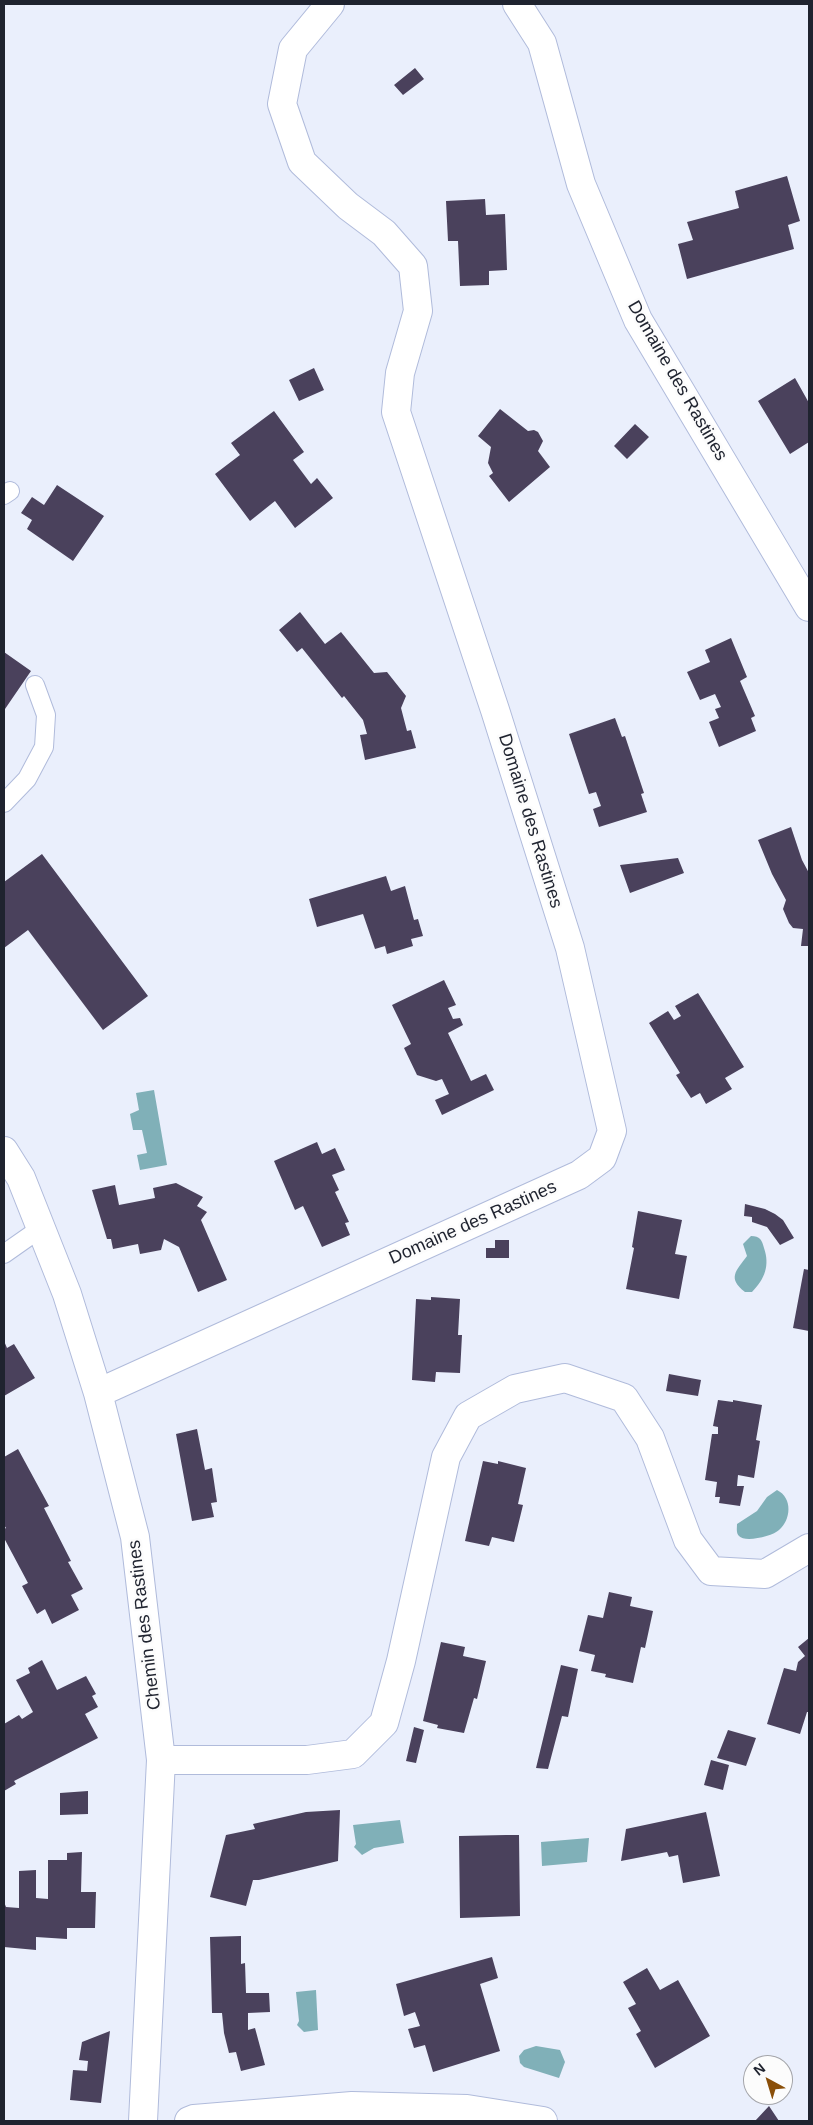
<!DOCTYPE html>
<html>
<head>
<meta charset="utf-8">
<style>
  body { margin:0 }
  #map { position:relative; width:813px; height:2125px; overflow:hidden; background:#eaeffc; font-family:Helvetica,sans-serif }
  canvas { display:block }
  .frame { position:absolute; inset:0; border:5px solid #1f232f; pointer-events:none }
  .north { position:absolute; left:743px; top:2055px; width:50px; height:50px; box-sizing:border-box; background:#fcfcfc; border:1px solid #a4a5aa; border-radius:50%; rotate:321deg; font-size:14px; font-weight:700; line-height:20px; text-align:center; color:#1f232f }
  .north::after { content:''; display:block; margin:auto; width:18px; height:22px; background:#8a4f09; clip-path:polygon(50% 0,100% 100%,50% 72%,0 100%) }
</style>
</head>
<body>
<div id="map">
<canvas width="813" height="2125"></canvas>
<div class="frame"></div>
<div class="north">N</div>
</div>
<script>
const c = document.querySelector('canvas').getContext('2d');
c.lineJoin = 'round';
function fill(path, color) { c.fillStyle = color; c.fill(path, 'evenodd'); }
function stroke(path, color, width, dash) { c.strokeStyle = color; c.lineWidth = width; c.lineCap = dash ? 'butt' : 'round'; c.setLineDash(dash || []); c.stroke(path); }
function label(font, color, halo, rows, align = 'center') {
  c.font = font + ' Helvetica,sans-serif'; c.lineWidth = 5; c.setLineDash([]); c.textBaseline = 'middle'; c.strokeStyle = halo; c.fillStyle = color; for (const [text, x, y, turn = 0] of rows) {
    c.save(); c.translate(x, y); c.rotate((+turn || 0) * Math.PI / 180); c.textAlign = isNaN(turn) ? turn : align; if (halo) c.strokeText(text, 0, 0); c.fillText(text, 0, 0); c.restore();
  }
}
const water = new Path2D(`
  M154,1090L167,1165L140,1170L137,1155L147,1153L142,1130H133L130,1114L139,1110L136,1093Z
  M751,1236C760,1236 762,1240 764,1248C770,1265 765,1279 752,1292H745C727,1278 736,1271 747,1256L743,1244Z
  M777,1490C793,1498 791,1520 779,1530C773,1536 745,1543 739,1536C736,1533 737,1528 737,1524L757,1511L767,1497Z
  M400,1820L404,1843L374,1848L362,1855L354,1847L356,1844L353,1825Z
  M589,1838L587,1862L542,1866L541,1842Z
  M316,1990L318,2030L304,2032L297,2025L299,2021L296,1992Z
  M536,2046L560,2050L565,2062L559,2078L524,2067L520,2063L519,2056L524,2050Z`);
const building = new Path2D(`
  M415,68L424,79L403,95L394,85Z
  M787,176L800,221L788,225L794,249L687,279L678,244L693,240L687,222L739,208L735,191Z
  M485,199L486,215L505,214L507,270L489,271V285L460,286L458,241H448L446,201Z
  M314,368L324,390L299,401L289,380Z
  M795,378L809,403V442L790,454L758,401Z
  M500,409L528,431L534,430L538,432L543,441L538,451L550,467L509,502L489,476L493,473L488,463L491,447L478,436Z
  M274,411L304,452L293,460L311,484L317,478L333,498L295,528L275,501L250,521L215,474L240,455L231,443Z
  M635,424L649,437L627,459L614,446Z
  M57,485L104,516L73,561L27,529L32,520L21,513L32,497L44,505Z
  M300,612L325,644L341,632L374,673L387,672L406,696L401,708L407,731L411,730L416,748L365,760L360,735L367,734L363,720L344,696L342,698L302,648L297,652L279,630Z
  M731,638L747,677L740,681L755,716L751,718L756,731L719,747L709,722L719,718L715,709L721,707L715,694L700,700L687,672L710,662L705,650Z
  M4,652L31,671L5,709H4Z
  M615,718L622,737L625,736L644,793L641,794L647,812L599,827L593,809L601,806L596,792L589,794L569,734Z
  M791,827L802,860L809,873V946H801L803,929L793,928L789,923L783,909L786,900L772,874L758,840Z
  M42,854L148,996L103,1030L28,930L4,948V882Z
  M678,858L684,873L630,893L620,865Z
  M386,876L391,891L405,886L414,920L418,919L423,936L411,939L413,946L387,954L385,946L375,949L363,914L317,927L309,899Z
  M444,980L456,1005L448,1008L453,1019L460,1018L463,1025L448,1033L471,1081L486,1074L494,1090L442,1115L435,1100L449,1094L442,1079L436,1081L417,1075L404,1048L411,1044L392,1005Z
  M698,993L744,1067L725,1078L732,1089L706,1104L700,1093L691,1098L676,1075L680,1073L649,1023L668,1011L674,1020L681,1016L675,1006Z
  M317,1142L322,1154L335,1148L345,1170L332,1175L339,1190L335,1192L349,1222L345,1223L350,1235L322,1247L303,1206L295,1210L274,1161Z
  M176,1183L203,1197L197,1206L207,1212L201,1220L227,1280L198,1292L179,1247L164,1239L161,1250L140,1254L138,1244L113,1249L111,1239H107L92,1190L115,1185L119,1205L155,1198L153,1188Z
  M745,1204L765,1209L775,1214L783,1220L794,1238L780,1245L767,1227L752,1222V1217L744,1216Z
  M638,1211L682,1220L675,1254L687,1256L679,1299L626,1289L634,1248L632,1247Z
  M495,1240H509V1258H486V1248H495Z
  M804,1269L809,1270V1331L793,1328Z
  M431,1297L460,1299L458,1335H462L460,1373L436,1372L435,1382L412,1380L416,1299L431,1300Z
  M4,1341L7,1348L14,1344L35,1378L4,1396Z
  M669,1374L701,1380L698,1396L666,1391Z
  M718,1400L733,1402V1400L762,1405L756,1440L760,1441L754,1478L738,1475L737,1486H744L740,1506L719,1503L720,1497H715L717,1482L705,1480L712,1434H718V1427L713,1426Z
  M197,1429L205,1470L212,1468L217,1502L211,1503L214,1517L192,1521L176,1434Z
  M18,1449L49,1506L44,1508L71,1561L68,1562L83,1589L71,1595L79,1610L52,1624L45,1609L37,1614L22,1586L28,1583L4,1538V1529L6,1528L4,1525V1457Z
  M483,1461L498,1464V1461L526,1468L518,1504L523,1505L514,1542L492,1537L489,1546L465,1541Z
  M609,1592L632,1597L630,1606L653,1611L645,1648L641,1647L633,1683L605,1677L606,1674L591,1671L595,1655L579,1651L588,1615L603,1618Z
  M809,1638V1712H807L800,1734L767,1724L784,1668L796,1671L798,1662L805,1656L798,1647Z
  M441,1642L465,1647L463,1656L486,1661L477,1699L474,1698L464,1733L437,1728L438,1725L423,1721Z
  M42,1660L57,1690L86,1676L96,1694L92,1696L98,1707L85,1714L98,1738L14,1781L16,1784L4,1791V1724L19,1715L22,1719L33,1712L16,1680L30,1673L28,1668Z
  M561,1665L578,1669L568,1717L562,1716L548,1769L536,1768Z
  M414,1727L424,1730L416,1763L406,1761Z
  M728,1730L756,1738L746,1766L717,1758Z
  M711,1760L729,1765L723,1790L704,1785Z
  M88,1791V1814L60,1815V1793Z
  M340,1810L338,1861L259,1880H253L246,1906L210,1897L226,1835L255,1829L253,1824L306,1812Z
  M706,1812L720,1876L683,1883L678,1855L669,1857L667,1852L621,1861L626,1829Z
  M506,1835H519L520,1916L460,1918L459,1836Z
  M82,1852L81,1892H96L95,1928H67V1939L36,1937V1950L4,1947V1902L6,1907L19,1908V1871L36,1870V1898L48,1899V1860H67V1853Z
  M241,1936V1964L245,1963L246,1993H269L270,2012L248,2013V2030L255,2028L265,2065L241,2071L236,2052L229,2053L224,2033L222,2013H212L210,1937Z
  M492,1957L498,1978L480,1984L500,2051L433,2072L425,2045L414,2048L408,2029L420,2026L415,2012L404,2016L396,1984Z
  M647,1968L660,1990L678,1980L710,2036L655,2068L636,2034L641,2031L628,2008L636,2004L623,1982Z
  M110,2031L101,2103L70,2100L73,2070L87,2071L88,2061L79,2060L82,2042Z
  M769,2106L779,2121H755Z`);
const lane = new Path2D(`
  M4,495L10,491
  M4,803L27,779L44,747L46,715L35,685
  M4,1254L41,1228`);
const street = new Path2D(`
  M517,4L542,43L581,184L638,320L809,607
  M4,1151L21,1178L67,1294L98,1393L135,1537L161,1760L143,2121
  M98,1393L579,1175L602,1158L612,1131L570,948L495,710L396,412L400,373L418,311L413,266L384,233L348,206L302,162L282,104L293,49L330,4
  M161,1760H307L353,1754L384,1723L401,1661L446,1457L468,1416L515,1389L565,1378L624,1398L650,1438L688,1540L711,1571L765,1574L809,1548
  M189,2121L194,2119L352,2106L467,2109L543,2121`);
const streetNames = [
  ["Domaine des Rastines",677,381,60],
  ["Domaine des Rastines",530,821,73],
  ["Domaine des Rastines",473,1223,-24],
  ["Chemin des Rastines",145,1625,-97]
];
fill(water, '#80b0b8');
fill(building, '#4a415c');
stroke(lane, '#b0bbdb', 20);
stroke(street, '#b0bbdb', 30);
stroke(lane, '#fff', 18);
stroke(street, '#fff', 28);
label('18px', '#1f232f', '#fcfcfc', streetNames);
</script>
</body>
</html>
